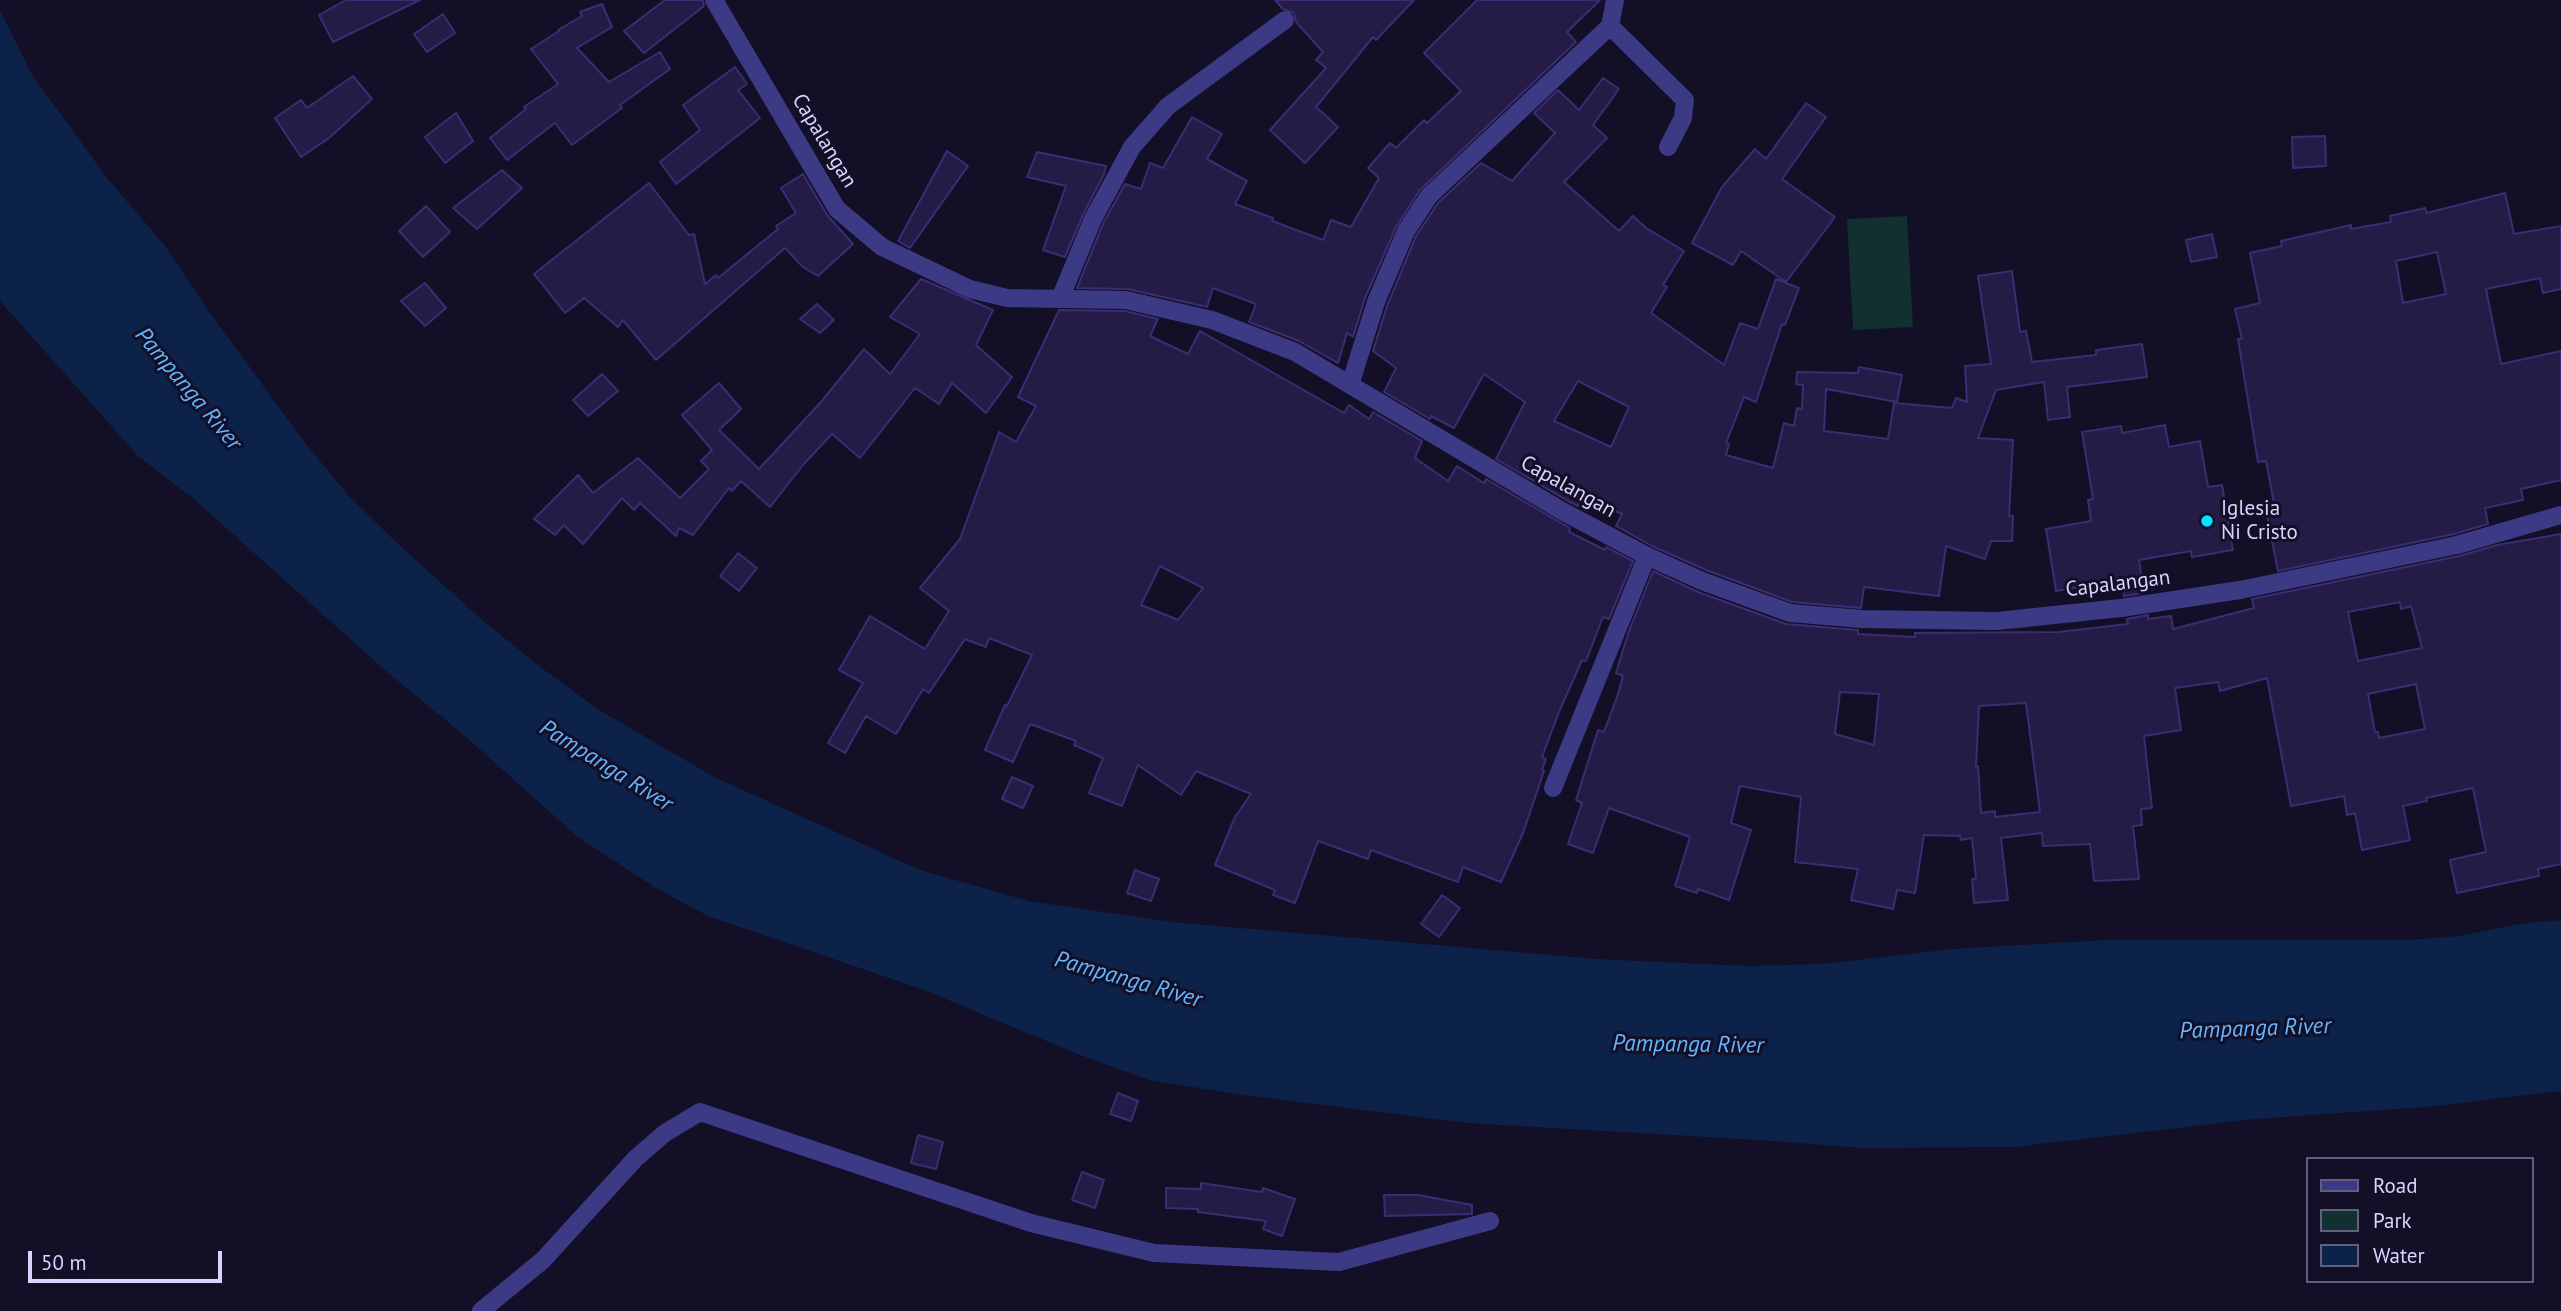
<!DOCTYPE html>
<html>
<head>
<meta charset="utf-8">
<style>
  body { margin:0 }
  #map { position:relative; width:2561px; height:1311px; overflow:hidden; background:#130f26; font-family:"PT Sans",sans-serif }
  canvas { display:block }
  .legend { position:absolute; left:2306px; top:1157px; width:228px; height:126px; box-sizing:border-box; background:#130f26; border:2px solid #625e7d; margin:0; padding:9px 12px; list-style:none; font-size:21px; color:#d9d4ff }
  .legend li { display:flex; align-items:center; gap:14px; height:35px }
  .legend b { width:35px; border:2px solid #625e7d }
  .scale { position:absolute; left:28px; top:1251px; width:194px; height:32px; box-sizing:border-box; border:4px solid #d9d4ff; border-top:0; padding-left:9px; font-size:21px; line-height:24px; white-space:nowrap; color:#d9d4ff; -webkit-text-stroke:5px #130f26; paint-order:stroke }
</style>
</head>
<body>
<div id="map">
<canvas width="2561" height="1311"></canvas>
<ul class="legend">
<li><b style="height:9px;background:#3d3a85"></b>Road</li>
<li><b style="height:19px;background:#12302f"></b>Park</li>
<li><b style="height:19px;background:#0c2248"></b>Water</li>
</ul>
<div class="scale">50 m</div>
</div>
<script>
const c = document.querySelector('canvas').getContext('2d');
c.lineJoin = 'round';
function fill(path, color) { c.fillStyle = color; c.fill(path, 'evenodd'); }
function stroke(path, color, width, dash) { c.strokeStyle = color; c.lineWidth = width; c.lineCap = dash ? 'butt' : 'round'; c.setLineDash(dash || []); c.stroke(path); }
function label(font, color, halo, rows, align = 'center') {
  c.font = font + ' "PT Sans",sans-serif'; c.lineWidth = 6; c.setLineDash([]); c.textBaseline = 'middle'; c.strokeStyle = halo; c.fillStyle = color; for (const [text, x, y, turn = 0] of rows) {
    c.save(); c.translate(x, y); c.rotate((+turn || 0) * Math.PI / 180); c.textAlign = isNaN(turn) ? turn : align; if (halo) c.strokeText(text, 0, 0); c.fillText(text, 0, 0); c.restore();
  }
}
const green = new Path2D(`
  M1907,216L1913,327L1853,330L1847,219Z`);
const water = new Path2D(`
  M0,10L32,75L108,179L165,246L210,313L306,444L349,496L396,542L481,619L539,666L596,708L714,777L920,870L1029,901L1171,922L1597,959L1747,966L1821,964L1953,949L2106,940H2409L2459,936L2518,924L2561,920V1091L2426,1107L2255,1119L2014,1147L1863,1148L1759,1140L1467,1123L1236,1094L1149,1080L1075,1053L924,990L708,916L656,888L579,838L466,737L386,671L196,501L137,455L0,301Z`);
const building = new Path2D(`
  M346,0H420L333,42L319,15Z
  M665,0H703L704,6L644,53L624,31Z
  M1275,0H1414L1376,40L1373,37L1316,107L1338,127L1305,163L1270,130L1326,68L1316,60L1323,52L1296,22L1294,13L1283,9Z
  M1477,0H1600L1567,32L1576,42L1420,190L1396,227L1365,298L1353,337L1347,333L1338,363L1299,341L1249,322L1256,304L1213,288L1207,307L1128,289L1077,288L1103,224L1125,184L1141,189L1150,163L1163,168L1192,117L1222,134L1207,159L1247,181L1235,204L1273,218L1272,221L1323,240L1331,220L1351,227L1379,178L1368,168L1390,143L1396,148L1424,120L1427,123L1461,91L1424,53Z
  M602,4L612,27L577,48L609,82L660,52L670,69L620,105L622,108L572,145L555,123L507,160L490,138L526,109L524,107L558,84L531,49L559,31L558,30L582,16L580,12Z
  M443,14L455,33L427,52L414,34Z
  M735,67L747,84L738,90L760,118L676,184L660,162L700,130L683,105Z
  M353,76L372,99L329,138L301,157L275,118L301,100L307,108Z
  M1603,78L1619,89L1593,125L1607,138L1564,182L1619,231L1633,216L1646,228L1684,251L1663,285L1667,287L1651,313L1724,365L1740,323L1758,329L1776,279L1799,288L1785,325L1782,324L1756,402L1744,397L1726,443L1729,444L1726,455L1773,468L1784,423L1794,426L1797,408L1802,409L1803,385L1796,384L1797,372L1858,373L1859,367L1902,375L1897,402L1826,389L1824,431L1888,439L1894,403L1952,408L1956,398L1967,402L1965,366L1991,364L1978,276L2012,271L2020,332L2026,331L2032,362L2096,355V350L2142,344L2147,377L2067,387L2070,417L2048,420L2044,382L1996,390L1978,438L2013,440L2009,516H2013L2012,541H1991L1985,559L1946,546L1939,596L1864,587L1861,608L1792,602L1706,570L1652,546L1616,526L1622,514L1581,496L1578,506L1568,501L1496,459L1525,402L1484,374L1454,428L1431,416L1430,419L1384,392L1396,368L1373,351L1387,306L1416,236L1438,203L1481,163L1512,181L1555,133L1534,113L1558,90L1579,110ZM1578,381L1629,407L1611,447L1554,421Z
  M1806,103L1826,117L1782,179L1835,217L1786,282L1741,251L1733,265L1692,243L1722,187L1755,149L1766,159Z
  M456,113L473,141L445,163L425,137Z
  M2325,136L2326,166L2293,168L2292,137Z
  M947,151L968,166L910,248L898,241Z
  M1037,152L1106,166L1104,174L1083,215L1065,257L1043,250L1066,186L1027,177Z
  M502,170L522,188L477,229L453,208Z
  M803,174L827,215L853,244L818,276L803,267L785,248L656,360L623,320L618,327L584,298L565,313L534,274L649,183L689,235L694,234L705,284L716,275L718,278L778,229L776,226L796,213L781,188Z
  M2505,193L2514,234L2561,226V289L2543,293L2540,278L2486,289L2501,364L2561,351V480L2521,489L2523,500L2485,508L2488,524L2454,534L2278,571L2266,511L2275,509L2266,461L2258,462L2238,339H2242L2235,309L2260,303L2250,253L2282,246L2281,241L2351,225V229L2391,222L2390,216L2425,208L2427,213ZM2437,252L2446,294L2403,303L2396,261Z
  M426,206L450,232L423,257L399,231Z
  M2212,234L2217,257L2191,262L2186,240Z
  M921,279L993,310L976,345L1012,377L986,413L952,383L939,404L915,388L860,458L832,434L803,465L770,507L741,481L732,491L729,488L693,535L679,528L676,536L640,503L634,510L622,498L583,544L564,525L555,535L534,519L578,475L593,493L638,458L680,498L709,469L701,461L712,450L682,415L719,383L741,409L719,430L759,469L821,402L864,349L890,374L920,334L890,317Z
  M425,283L446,308L425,326L401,301Z
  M817,304L834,320L820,333L800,319Z
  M1059,310L1125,311L1158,319L1150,336L1188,354L1200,331L1344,413L1349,405L1369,419L1373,412L1422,441L1415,458L1448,481L1457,466L1484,483L1486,479L1570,528L1569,532L1605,550L1606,547L1633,561L1609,619L1603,617L1586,661L1582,660L1559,712L1542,757L1546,759L1542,770L1544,771L1523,833L1501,882L1463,867L1458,882L1371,850L1368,859L1318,841L1295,903L1273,895L1275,890L1215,865L1235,817L1251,794L1196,771L1181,795L1138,765L1122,806L1089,793L1103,758L1074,745L1076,741L1030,724L1013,762L985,750L1005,705L1007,706L1032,655L989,638L986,647L965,639L929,693L923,689L896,734L866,716L845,753L828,743L863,683L839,670L870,616L925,649L949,611L920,588L960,539L999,432L1016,442L1036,406L1018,397ZM1160,566L1203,588L1178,620L1141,605Z
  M602,374L618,391L588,416L573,400Z
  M2165,425L2169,447L2200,441L2208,487L2222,485L2233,550L2192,557L2191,551L2139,560L2144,593L2124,596L2121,580L2056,591L2046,529L2091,521L2088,500L2093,499L2082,432L2121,426L2122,433Z
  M2561,534V864L2538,869L2539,876L2457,893L2450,860L2486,852L2473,788L2426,798L2427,801L2403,806L2410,840L2362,850L2355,813L2347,815L2344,796L2291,806L2267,678L2220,691L2218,682L2175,688L2181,730L2144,736L2152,808L2141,809L2142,825L2133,826L2139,879L2094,881L2090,844L2043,846L2042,833L2001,838L2008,900L1974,903L1972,879H1976L1972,838L1961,840L1960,836L1924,835L1915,893L1897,890L1893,909L1851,900L1858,869L1795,862L1801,797L1740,786L1731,823L1751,830L1729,900L1698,889L1697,893L1675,886L1690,837L1609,808L1593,853L1568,844L1582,803L1576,800L1598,730L1604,732L1618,694L1623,676L1616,673L1629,631L1653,571L1698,592L1786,624L1858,630V634L1915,637V633L2058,632L2128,624L2127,619L2148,615V619L2171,616L2173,629L2254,608L2252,599L2459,556L2497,545ZM2400,602L2401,609L2411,606L2422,648L2358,661L2348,612ZM2416,684L2425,729L2379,738L2378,732H2375L2368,694ZM1840,692L1879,694L1874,745L1835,734ZM2026,703L2040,812L1995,817V811L1981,813L1978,766H1976L1979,706Z
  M738,553L757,568L739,591L720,576Z
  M1012,777L1033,786L1023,808L1002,799Z
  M1135,870L1159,879L1151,901L1127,893Z
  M1442,895L1460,908L1439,937L1421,924Z
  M1118,1093L1138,1101L1131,1121L1110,1114Z
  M918,1135L943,1142L936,1169L911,1163Z
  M1082,1172L1104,1180L1095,1208L1072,1200Z
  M1201,1183L1262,1192L1263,1188L1295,1199L1282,1236L1263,1229L1266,1221L1198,1212V1209L1166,1208V1188L1201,1189Z
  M1384,1195H1418L1472,1205V1214L1385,1216Z`);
const minor = new Path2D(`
  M1610,26L1685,100L1683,118L1668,147
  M1060,299L1093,219L1132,147L1168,106L1285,20
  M1350,385L1376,302L1406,231L1429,196L1610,26L1615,0
  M1553,788L1647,556
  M481,1311L543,1260L636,1158L665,1133L700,1112L1031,1223L1154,1253L1339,1262L1490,1221`);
const tertiary = new Path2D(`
  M714,0L837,209L882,247L970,289L1007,298L1126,300L1212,320L1295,352L1562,511L1647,556L1702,581L1790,613L1862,619L1997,621L2121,608L2240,590L2457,545L2561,515`);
const markers = [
  [2207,521,7,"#00e5ff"]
];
const streetNames = [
  ["Capalangan",824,141,59],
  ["Capalangan",1568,487,29],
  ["Capalangan",2118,584,-7]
];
const poiNames = [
  ["Iglesia",2221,509],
  ["Ni Cristo",2221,533]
];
const waterNames = [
  ["Pampanga River",188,389,50],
  ["Pampanga River",606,766,32],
  ["Pampanga River",1128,980,16],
  ["Pampanga River",2255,1029,-2],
  ["Pampanga River",1688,1045,1]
];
fill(green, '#12302f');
fill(water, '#0c2248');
fill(building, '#241b47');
stroke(building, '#3b2d73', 2);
stroke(minor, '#3d3a85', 18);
stroke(tertiary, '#3d3a85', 18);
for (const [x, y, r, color] of markers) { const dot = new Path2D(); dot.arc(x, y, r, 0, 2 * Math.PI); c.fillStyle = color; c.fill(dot); stroke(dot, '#130f26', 2.5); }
label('21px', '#d9d4ff', '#130f26', streetNames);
label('21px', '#d9d4ff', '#130f26', poiNames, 'left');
label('italic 23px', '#62b6ff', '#130f26', waterNames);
</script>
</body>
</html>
